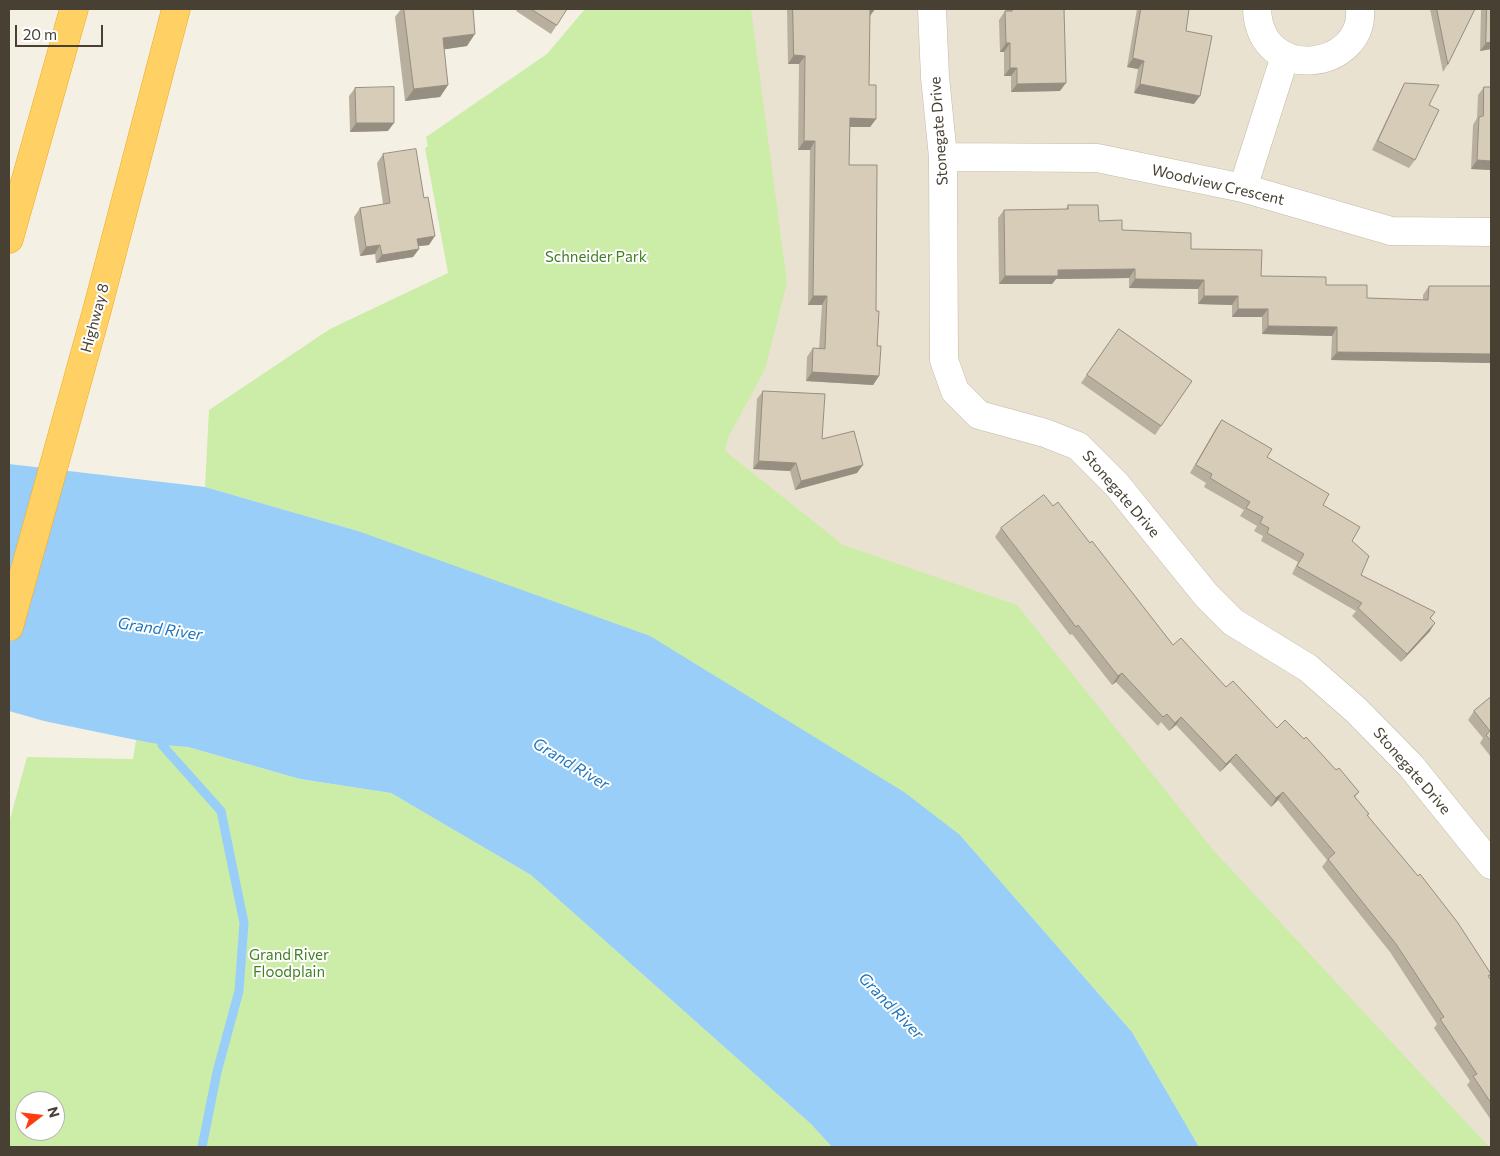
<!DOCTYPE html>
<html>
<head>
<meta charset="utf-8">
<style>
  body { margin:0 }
  #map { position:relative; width:1500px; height:1156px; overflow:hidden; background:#f4f0e4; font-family:Commissioner,sans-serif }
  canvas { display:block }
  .frame { position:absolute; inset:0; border:10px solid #474033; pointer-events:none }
  .north { position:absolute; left:15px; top:1091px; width:50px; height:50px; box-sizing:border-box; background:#fff; border:1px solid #b5b3ad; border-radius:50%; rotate:74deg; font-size:14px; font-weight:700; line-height:20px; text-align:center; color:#474033 }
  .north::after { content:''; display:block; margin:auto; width:18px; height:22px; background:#ff3c10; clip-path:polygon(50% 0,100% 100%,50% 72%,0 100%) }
  .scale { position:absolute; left:15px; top:25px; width:88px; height:22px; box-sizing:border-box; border:2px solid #474033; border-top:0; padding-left:6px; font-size:15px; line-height:18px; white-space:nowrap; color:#474033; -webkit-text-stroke:4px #fff; paint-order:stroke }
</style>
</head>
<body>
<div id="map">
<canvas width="1500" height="1156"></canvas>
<div class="frame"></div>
<div class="north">N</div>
<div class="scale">20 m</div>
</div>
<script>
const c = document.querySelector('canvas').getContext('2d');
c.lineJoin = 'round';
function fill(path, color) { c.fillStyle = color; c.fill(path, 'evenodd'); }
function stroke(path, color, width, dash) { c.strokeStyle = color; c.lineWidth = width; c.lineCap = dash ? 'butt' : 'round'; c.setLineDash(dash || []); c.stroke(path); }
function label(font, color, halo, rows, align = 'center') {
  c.font = font + ' Commissioner,sans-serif'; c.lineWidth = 4; c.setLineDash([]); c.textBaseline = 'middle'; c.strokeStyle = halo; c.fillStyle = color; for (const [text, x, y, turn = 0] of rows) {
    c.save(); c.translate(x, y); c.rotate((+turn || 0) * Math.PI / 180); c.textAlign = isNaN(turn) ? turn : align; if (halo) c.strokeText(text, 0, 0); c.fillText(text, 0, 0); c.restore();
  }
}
const residential = new Path2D(`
  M703,9H1491V1147H1477L711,528Z`);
const green = new Path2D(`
  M585,9H751L787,283L765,369L728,438L725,451L843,545L1017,605L1214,851L1489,1147H1199L1132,1032L960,835L358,531L205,487L209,410L330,329L448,273L425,148L428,146L426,137L547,54Z
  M136,740L162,745L188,747L300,779L391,793L531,875L811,1124L832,1147H9V823L27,757L133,759ZM25,1101H55V1131H25Z`);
const water = new Path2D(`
  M9,464L205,487L358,531L650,636L904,792L960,835L1132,1032L1199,1147H832L811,1124L531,875L391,793L300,779L188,747L162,745L136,740L44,721L9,711Z`);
const stream = new Path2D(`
  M162,745L221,811L244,923L239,991L217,1072L202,1147`);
const street = new Path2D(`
  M932,9L935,77L943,157L944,360L955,391L979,415L1045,433L1078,446L1117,485L1206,595L1233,622L1308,668L1356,710L1411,766L1491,865
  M1257,9C1260,85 1365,70 1360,9
  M943,157L1097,158L1243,188L1391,231L1491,232
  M1243,188L1285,56`);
const highway = new Path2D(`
  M9,239L74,9
  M9,627L97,310L176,9`);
const wall = new Path2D(`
  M401,9H473L467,46L444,49L448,85L440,97L405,101L395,17Z
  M518,9H567L551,34L516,11Z
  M787,9H875L870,15L869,85L876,119L870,127H850L849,165L876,311L879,376L873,385L806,381L807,357L813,348L819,349L822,305H808L810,150H798L799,64H788Z
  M1006,9H1066L1064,11L1060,91L1011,92V76H1004V52H1000L999,20L1005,11H1006Z
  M1137,9H1189L1186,31L1194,104L1134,93L1138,69L1127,67Z
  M1430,9H1475L1448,64L1443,72Z
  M1481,9H1491V49L1480,51Z
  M1405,83L1429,105L1415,160L1409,168L1372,150L1400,92Z
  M1484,87L1491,170L1471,169L1473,125L1477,118L1478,95Z
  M355,88L388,131L350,132L349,96Z
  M383,154L429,245L418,246L419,249L413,257L376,263L375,254L360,256L354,217L360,208L383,204L377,163Z
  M1068,205L1099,221L1122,230L1191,249L1261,276L1326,285L1367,298L1423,300V295L1429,286H1491V363L1331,360L1332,336L1262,334V317H1232V305L1198,304V289L1129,288V278L1056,279L1052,284H999L998,218L1004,210L1066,209Z
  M1119,329L1192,381L1155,435L1081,383Z
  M763,391L822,439L857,473L795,490L790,471L753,469L757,399Z
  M1222,420L1323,505L1352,541L1361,575L1435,612L1431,618L1430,631L1401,662L1352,616L1356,611L1292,574L1298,562L1261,541L1263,536L1254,531L1257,526L1240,516L1244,510L1204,487L1206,483L1190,473L1216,428Z
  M1053,506L1090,543L1173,645L1226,687L1277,728L1304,739L1359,792L1355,797L1369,814L1367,816L1491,974L1489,977L1491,980V1120L1467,1085L1470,1081L1434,1028L1437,1024L1390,952L1322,867L1327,860L1278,800L1271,807L1230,762L1220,772L1176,725L1169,731L1161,722L1158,726L1116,682L1112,685L1072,634L1070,635L995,537L1001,528Z
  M1491,697V757L1480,743L1483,738L1468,720L1474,711Z`);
const shadedWall = new Path2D(`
  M869,9H875L870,16Z
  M475,34L467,46L434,51L443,38Z
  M1491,42V49L1480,51L1486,43Z
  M1006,43H1010L1004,52H1000Z
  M794,55L805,56L799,64H788Z
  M1133,58L1144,61L1138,69L1127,67Z
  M1010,68H1017L1011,76H1004Z
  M1066,83L1060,91L1011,92L1017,84Z
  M1140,84L1200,96L1194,104L1134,93Z
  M448,85L440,97L405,101L414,89Z
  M850,118L876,119L870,127H844Z
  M356,123H394L388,131L350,132Z
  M804,141H815L810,150H798Z
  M1477,160L1491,161V170L1471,169Z
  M435,236L429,245L411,247L417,239Z
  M380,245L375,254L360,256L366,247Z
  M419,249L413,257L376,263L382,255Z
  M1135,269L1129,278L1056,279L1052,284H999L1005,276L1058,270Z
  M1135,279L1204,280L1198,289L1129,288Z
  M813,296H827L822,305H808Z
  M1204,296H1238L1232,305L1198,304Z
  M1238,309H1268L1262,317H1232Z
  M1268,326L1337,327L1332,336L1262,334Z
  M1337,352L1491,354V363L1331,360Z
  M812,372L879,376L873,385L806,381Z
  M759,461L796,463L790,471L753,469Z
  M863,465L857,473L795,490L801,481Z
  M1435,623L1430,631L1401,662L1407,654Z
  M1122,673L1116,682L1112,685L1118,676Z
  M1181,717L1176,725L1169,731L1175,723Z
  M1236,754L1230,762L1220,772L1226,764Z
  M1283,792L1278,800L1271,807L1276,798Z`);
const building = new Path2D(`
  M404,9H473L475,34L443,38L448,85L414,89Z
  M531,9H567L557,25Z
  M793,9H870L869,85H876V119L850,118L849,165H877L876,311H879L877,346H881L879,376L812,372L813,348L825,349L827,296H813L815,141H804L805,56L794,55Z
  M1012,9H1064L1066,83L1017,84V68H1010V43H1006L1005,11H1012Z
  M1141,9H1189L1186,31L1212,36L1200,96L1140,84L1144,61L1133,58Z
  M1437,9H1475L1448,64Z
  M1487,9H1491V42L1486,43Z
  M1405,83L1439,85L1429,105L1439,110L1415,160L1378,141Z
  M394,87V123H356L355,88Z
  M1484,87H1491V161L1477,160L1479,117L1483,116Z
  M416,149L424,198L428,197L435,236L417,239L419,249L382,255L380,245L366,247L360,208L390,203L383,154Z
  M1068,205H1098L1099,221L1122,220V230L1191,233V249L1262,250L1261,276L1326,277V285H1367V298L1428,300L1429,286H1491V354L1337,352V327L1268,326V309H1238V296H1204V280L1135,279V269L1058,270V276H1005L1004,210L1068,209Z
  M1119,329L1192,381L1161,426L1087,375Z
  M763,391L825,394L822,439L854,431L863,465L801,481L796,463L759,461Z
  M1222,420L1272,449L1267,457L1329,494L1323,505L1360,527L1352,541L1369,556L1361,575L1435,612L1430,618L1435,623L1407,654L1358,608L1362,603L1297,566L1304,554L1267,533L1269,528L1260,523L1263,517L1246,508L1250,502L1210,478L1212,474L1196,465Z
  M1044,495L1053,506L1058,502L1090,543L1092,541L1173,645L1181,638L1226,687L1233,681L1277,728L1285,720L1304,739L1306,737L1336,770L1339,768L1359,792L1354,796L1369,814L1367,815L1418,876L1420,874L1458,923L1491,974L1488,976L1491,980V1103L1473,1076L1477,1074L1440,1019L1444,1017L1396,944L1328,859L1335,853L1283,792L1276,798L1236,754L1226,764L1181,717L1175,723L1167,714L1163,717L1122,673L1118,676L1078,625L1076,627L1001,528Z
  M1491,697V741L1486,735L1490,731L1474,711Z`);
const streetNames = [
  ["Stonegate Drive",939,131,-94],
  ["Woodview Crescent",1218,185,13],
  ["Highway 8",95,318,-75],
  ["Stonegate Drive",1121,494,49],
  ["Stonegate Drive",1412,771,49]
];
const parkNames = [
  ["Schneider Park",596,257],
  ["Grand River",289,955],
  ["Floodplain",289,972]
];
const waterNames = [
  ["Grand River",160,629,8],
  ["Grand River",571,764,31],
  ["Grand River",891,1006,46]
];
fill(residential, '#e9e2d1');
fill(green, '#cbeda7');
fill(water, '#98cef8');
stroke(stream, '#98cef8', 9);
stroke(street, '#c3bba8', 29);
stroke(highway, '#efab23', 29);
stroke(street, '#fff', 28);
stroke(highway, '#ffd164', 28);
fill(wall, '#b9af9e');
fill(shadedWall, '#968f81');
fill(building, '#d7ccb8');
stroke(building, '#968f81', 1);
label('15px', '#474033', '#fff', streetNames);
label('15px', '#417f20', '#fff', parkNames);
label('italic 16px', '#2076be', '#fff', waterNames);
</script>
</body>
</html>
